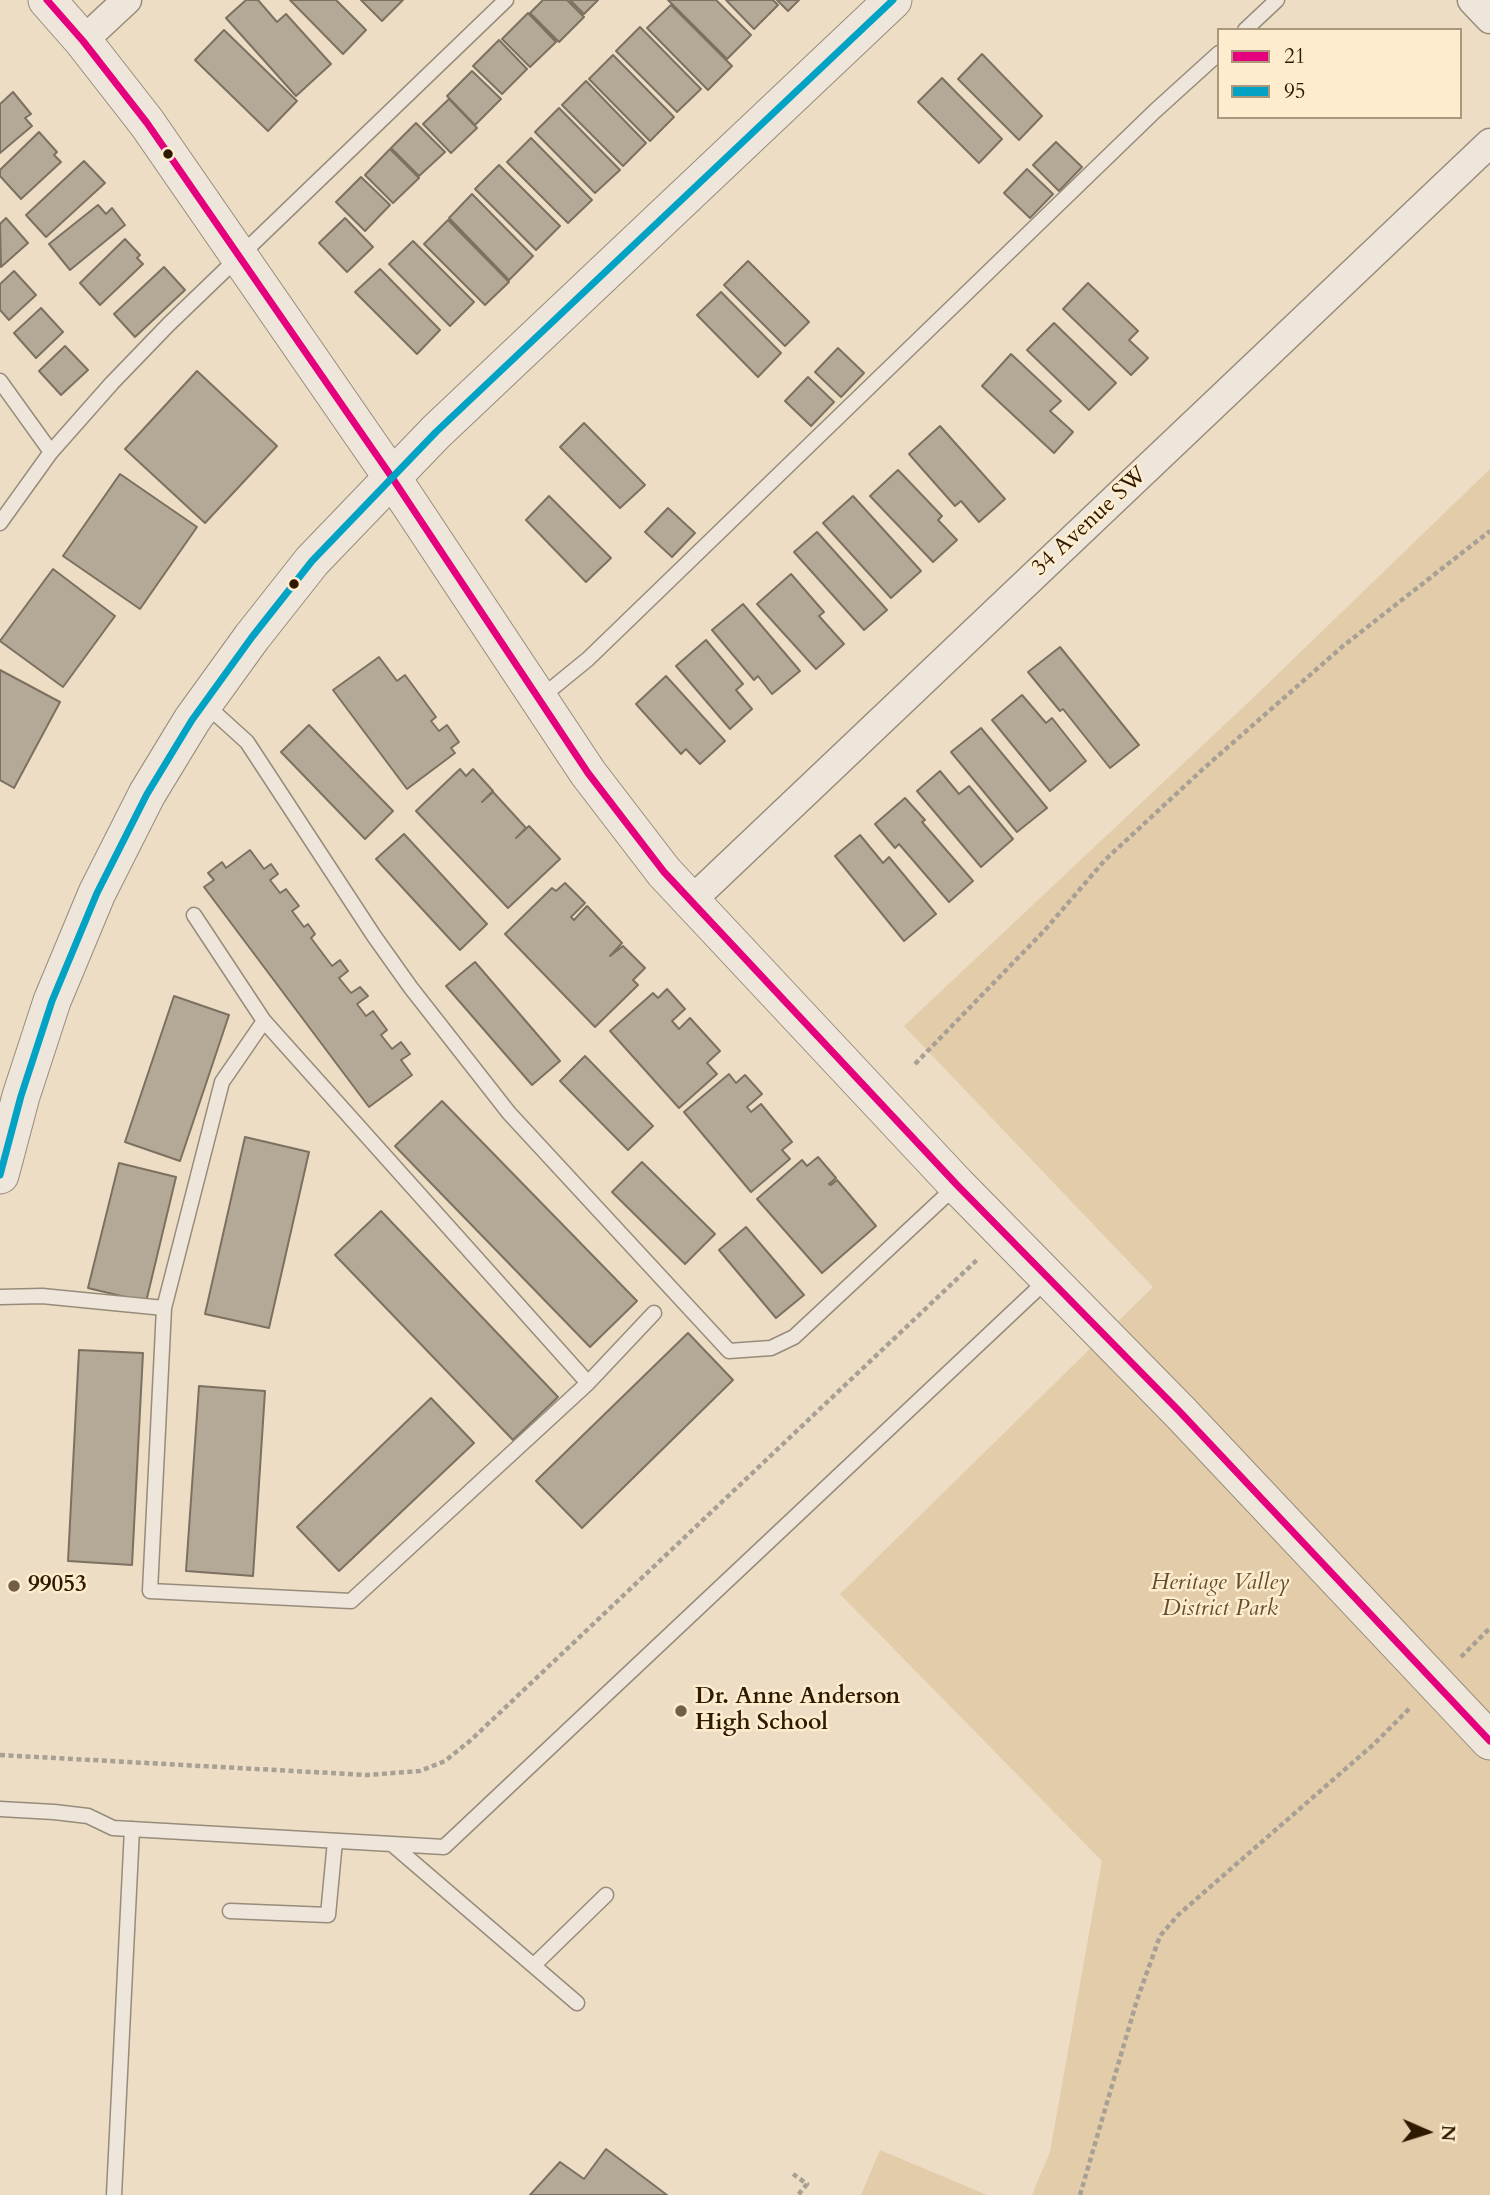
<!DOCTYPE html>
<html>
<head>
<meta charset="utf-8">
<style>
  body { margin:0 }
  #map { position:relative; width:1490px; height:2195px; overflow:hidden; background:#ecddc4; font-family:Cardo,serif }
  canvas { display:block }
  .legend { position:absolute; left:1217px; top:28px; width:245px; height:91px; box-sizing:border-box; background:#feecce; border:2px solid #ab987c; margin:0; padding:9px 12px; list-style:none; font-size:21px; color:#2f1a01 }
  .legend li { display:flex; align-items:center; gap:14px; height:35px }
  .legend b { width:35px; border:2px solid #ab987c }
  .north { position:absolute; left:1392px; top:2097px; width:70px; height:70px; -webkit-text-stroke:5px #feecce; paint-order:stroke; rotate:93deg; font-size:19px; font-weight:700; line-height:28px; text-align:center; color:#2f1a01 }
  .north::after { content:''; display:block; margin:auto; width:24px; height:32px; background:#2f1a01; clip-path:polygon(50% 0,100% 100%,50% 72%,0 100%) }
</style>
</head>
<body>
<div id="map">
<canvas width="1490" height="2195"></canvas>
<ul class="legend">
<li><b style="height:9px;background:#e5007d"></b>21</li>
<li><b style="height:9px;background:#02a2c4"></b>95</li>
</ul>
<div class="north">N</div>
</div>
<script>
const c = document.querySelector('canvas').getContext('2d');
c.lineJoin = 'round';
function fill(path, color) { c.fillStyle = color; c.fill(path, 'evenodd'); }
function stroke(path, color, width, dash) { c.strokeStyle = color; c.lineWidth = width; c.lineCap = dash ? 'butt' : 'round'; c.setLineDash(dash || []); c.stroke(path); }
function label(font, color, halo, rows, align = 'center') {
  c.font = font + ' Cardo,serif'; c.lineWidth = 5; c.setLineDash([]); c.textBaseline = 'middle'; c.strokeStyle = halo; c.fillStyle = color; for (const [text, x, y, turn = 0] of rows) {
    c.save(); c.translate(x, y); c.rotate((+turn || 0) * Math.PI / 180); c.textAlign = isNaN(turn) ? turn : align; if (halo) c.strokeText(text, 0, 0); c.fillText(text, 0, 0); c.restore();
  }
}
const green = new Path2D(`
  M1490,469V2195H1032L1050,2152L1102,1861L840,1594L1153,1287L904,1026L1254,697Z
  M880,2150L987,2195H861Z`);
const building = new Path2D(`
  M246,0H258L277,22L286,14L331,64L296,96L226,18Z
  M290,0H336L366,30L343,54Z
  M361,0H403L382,21Z
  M543,0H567L584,17L559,42L530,13Z
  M570,0H598L584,14Z
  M668,0H716L751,35L727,59Z
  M726,0H773L778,5L754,29Z
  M777,0H799L788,11Z
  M671,5L732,66L708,90L647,28Z
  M528,13L556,42L530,67L502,39Z
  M640,27L701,89L677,112L616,51Z
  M224,30L297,101L268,131L195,60Z
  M499,40L527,69L502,94L473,66Z
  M982,54L1042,116L1019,140L958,79Z
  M613,55L674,117L650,141L589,79Z
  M472,71L501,99L475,125L447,96Z
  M942,78L1002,139L979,163L918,102Z
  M586,81L646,143L623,166L562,105Z
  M13,92L31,114L25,118L32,126L0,153V104Z
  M449,99L477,128L451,153L423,124Z
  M559,108L620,170L595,193L535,132Z
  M416,123L445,152L419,176L391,148Z
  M39,132L57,152L54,155L61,162L21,199L0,176V170Z
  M531,138L592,200L568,223L507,162Z
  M1056,142L1082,167L1059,191L1033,165Z
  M390,149L419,178L393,203L365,175Z
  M84,161L105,183L46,237L26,215Z
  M499,165L560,226L536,250L475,189Z
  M1027,169L1053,194L1030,218L1004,193Z
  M361,177L390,205L365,231L336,202Z
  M472,194L533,256L509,280L449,218Z
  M98,205L106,214L112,208L125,225L70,270L49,244Z
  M6,218L28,243L1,267L0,224Z
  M345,218L373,247L347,272L319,243Z
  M448,220L509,282L485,305L424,244Z
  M125,239L140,255L137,258L143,264L100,305L80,283Z
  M413,241L474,302L450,326L389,264Z
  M748,261L809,322L785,346L724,285Z
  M164,267L185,290L135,337L114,314Z
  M380,269L440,330L417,354L355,292Z
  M14,271L36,295L9,320L0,310V284Z
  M1088,283L1138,331L1129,340L1148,358L1131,375L1063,309Z
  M721,292L781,353L758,377L697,315Z
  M41,308L63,332L36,358L14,333Z
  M1054,323L1116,383L1089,410L1027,350Z
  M65,346L88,370L61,395L39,371Z
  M838,348L864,373L841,397L815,372Z
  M1011,354L1061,401L1050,411L1073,432L1054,453L982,386Z
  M197,371L277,446L205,523L125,449Z
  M808,377L834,402L811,426L785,401Z
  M584,423L645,485L620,508L560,447Z
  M940,426L1005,499L979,522L961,501L955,506L909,454Z
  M898,470L942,516L938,520L957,540L933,562L870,496Z
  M120,474L197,527L140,609L63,556Z
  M549,496L611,558L586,582L526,520Z
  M853,496L921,571L891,598L823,523Z
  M668,508L695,533L672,557L645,532Z
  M817,532L887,610L864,630L794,552Z
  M53,569L115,616L63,687L0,641Z
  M791,574L824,612L819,616L844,644L816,669L757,604Z
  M743,604L800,671L772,694L758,676L754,680L712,630Z
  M706,640L743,684L736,690L752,709L730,729L676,666Z
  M1060,647L1139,745L1110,768L1063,709L1060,711L1028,672Z
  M379,657L397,681L405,675L436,717L431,721L439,731L447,725L459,742L451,748L455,753L407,789L333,690Z
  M0,670L60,702L14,788L0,780Z
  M666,676L725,741L700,764L686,749L681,754L636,704Z
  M1022,695L1046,723L1052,718L1086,761L1050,791L992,720Z
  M309,725L393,811L365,839L281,752Z
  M981,728L1047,808L1017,832L951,752Z
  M460,769L466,776L473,769L493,791L482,802L493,792L526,828L516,838L529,826L560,859L508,908L416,811Z
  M940,771L959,794L969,786L1013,839L981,867L917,791Z
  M905,798L925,820L922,822L973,881L949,902L899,844L895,848L875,824Z
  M404,834L487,924L460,950L376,859Z
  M860,835L883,863L889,857L936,914L904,941L835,856Z
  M250,850L264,869L271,864L278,874L270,880L280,893L286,889L299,906L292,911L304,927L308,924L315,934L311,938L332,966L340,960L348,971L339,978L351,993L360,987L368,996L357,1004L366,1016L373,1011L387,1030L381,1035L392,1049L401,1042L410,1054L401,1060L412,1075L369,1107L204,887L214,880L208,873L222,862L226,868Z
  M565,883L585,903L571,917L574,920L587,906L622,943L610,956L623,946L645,968L633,980L638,985L595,1027L505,934L552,888L556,891Z
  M475,962L560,1061L532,1085L446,986Z
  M667,989L685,1009L672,1021L679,1029L690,1018L720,1051L707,1063L717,1074L679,1108L610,1031L653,993L658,998Z
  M174,996L229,1015L180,1161L125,1142Z
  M585,1056L653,1126L628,1150L560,1081Z
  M729,1074L736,1083L745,1075L762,1094L747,1107L751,1112L761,1104L792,1142L782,1150L790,1159L751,1192L684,1112Z
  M442,1101L637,1301L590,1347L395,1146Z
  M245,1137L309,1152L269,1328L205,1314Z
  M818,1157L836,1178L829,1184L831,1185L837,1180L876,1226L822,1273L757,1199L802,1160L807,1166Z
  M642,1162L715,1234L685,1264L612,1192Z
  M119,1163L176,1177L146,1302L88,1288Z
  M381,1211L558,1397L513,1440L335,1255Z
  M746,1227L804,1295L776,1318L719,1250Z
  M688,1333L733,1380L582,1528L536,1481Z
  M79,1350L143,1353L132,1565L68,1561Z
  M199,1386L265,1391L253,1576L186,1571Z
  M431,1398L474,1443L339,1571L297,1527Z
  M606,2149L667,2195H530L560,2162L584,2179Z`);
const path = new Path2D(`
  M915,1064L1044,931L1105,860L1203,769L1343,646L1490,531
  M1461,1657L1490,1628
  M0,1755L367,1775L420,1771L445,1761L471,1740L979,1258
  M793,2174L807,2184L798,2195
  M1080,2195L1137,2000L1160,1936L1178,1915L1374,1744L1410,1708`);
const service = new Path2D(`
  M1245,30L1277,0
  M0,381L51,452
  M0,523L51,452L112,383L169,324L506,0
  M539,699L588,659L1155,111L1219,53
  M205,704L247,742L374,936L411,988L509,1113L729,1351L771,1348L794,1337L956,1186
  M194,915L264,1021
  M264,1021L588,1383L351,1601L150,1591L164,1308L222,1082Z
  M0,1297L42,1296L164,1308
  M588,1383L654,1313
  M0,1809L54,1812L88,1816L113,1828L444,1847L1048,1279
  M393,1845L577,2003
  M230,1911L328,1915L335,1841
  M534,1965L606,1895
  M114,2195L132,1829`);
const minor = new Path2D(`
  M1472,0L1490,19
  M83,41L127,0
  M690,902L1490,143`);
const tertiary = new Path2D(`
  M47,0L83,41L147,123L391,476L588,773L664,872L957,1185L1180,1412L1490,1741
  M0,1175L21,1096L52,1001L97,893L147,794L192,720L252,637L312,561L436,432L893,0`);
const bus1 = new Path2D(`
  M47,0L83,41L147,123L391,476L588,773L664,872L957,1185L1180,1412L1490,1741`);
const bus2 = new Path2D(`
  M0,1175L21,1096L52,1001L97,893L147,794L192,720L252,637L312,561L436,432L893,0`);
const markers = [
  [168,154,6,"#2f1a01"],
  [294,584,6,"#2f1a01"],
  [14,1586,7,"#715e45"],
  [681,1711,7,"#715e45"]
];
const streetNames = [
  ["34 Avenue SW",1090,522,-43]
];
const parkNames = [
  ["Heritage Valley",1220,1584],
  ["District Park",1220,1610]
];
const poiNames = [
  ["99053",28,1586],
  ["Dr. Anne Anderson",695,1698],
  ["High School",695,1724]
];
fill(green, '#e2ccaa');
fill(building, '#b4a997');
stroke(building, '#7c7161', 2);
stroke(service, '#978c7b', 17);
stroke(minor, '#978c7b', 31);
stroke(tertiary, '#978c7b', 39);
stroke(path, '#a8a094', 4.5, [5, 3.5]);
stroke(service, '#eee6da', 14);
stroke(minor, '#eee6da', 28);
stroke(tertiary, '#eee6da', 37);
stroke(bus1, '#e5007d', 7);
stroke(bus2, '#02a2c4', 7);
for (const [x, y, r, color] of markers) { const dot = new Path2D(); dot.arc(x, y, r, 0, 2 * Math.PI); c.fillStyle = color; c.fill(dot); stroke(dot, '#feecce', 2.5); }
label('23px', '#2f1a01', '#feecce', streetNames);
label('italic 23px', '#624c2d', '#feecce', parkNames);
label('bold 23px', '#2f1a01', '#feecce', poiNames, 'left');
</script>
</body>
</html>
